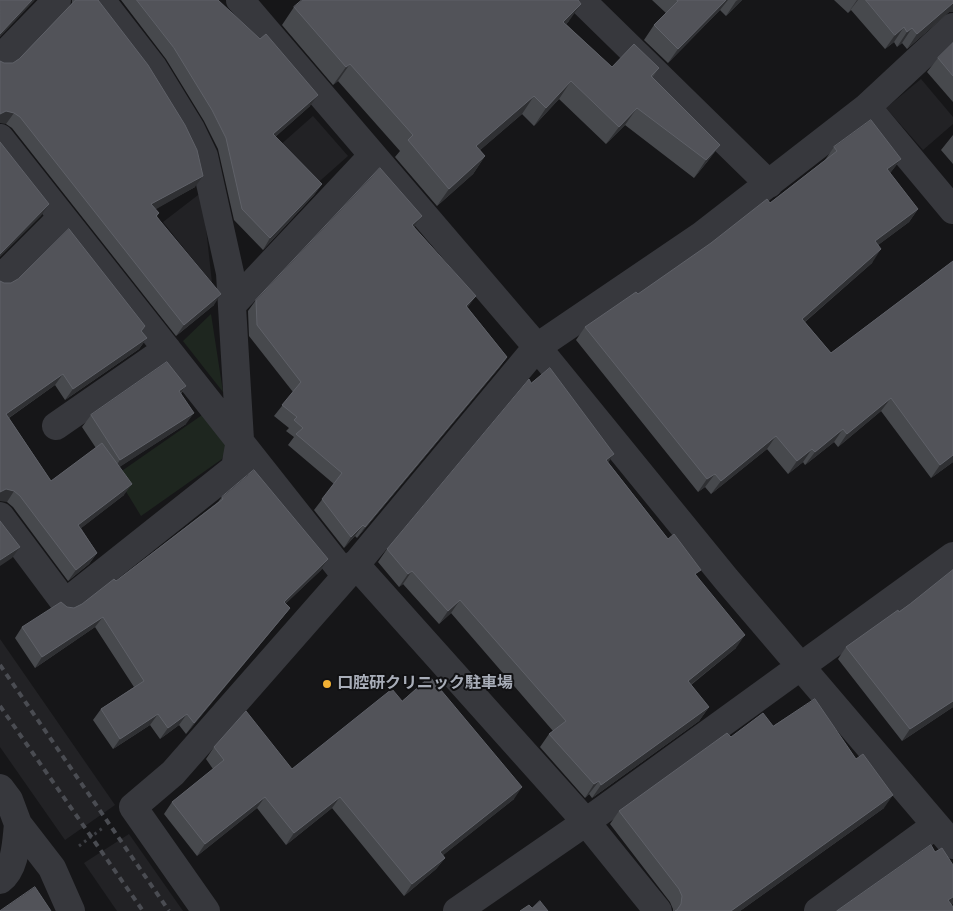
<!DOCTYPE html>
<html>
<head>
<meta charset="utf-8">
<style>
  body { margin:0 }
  canvas { display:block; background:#161618 }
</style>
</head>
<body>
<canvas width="953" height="911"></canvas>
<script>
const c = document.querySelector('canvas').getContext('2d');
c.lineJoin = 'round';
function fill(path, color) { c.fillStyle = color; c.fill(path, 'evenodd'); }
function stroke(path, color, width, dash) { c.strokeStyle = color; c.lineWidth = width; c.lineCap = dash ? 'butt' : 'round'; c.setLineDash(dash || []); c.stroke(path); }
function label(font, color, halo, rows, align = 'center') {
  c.font = font + ' "Fira Sans","Noto Sans JP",sans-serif'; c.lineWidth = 4; c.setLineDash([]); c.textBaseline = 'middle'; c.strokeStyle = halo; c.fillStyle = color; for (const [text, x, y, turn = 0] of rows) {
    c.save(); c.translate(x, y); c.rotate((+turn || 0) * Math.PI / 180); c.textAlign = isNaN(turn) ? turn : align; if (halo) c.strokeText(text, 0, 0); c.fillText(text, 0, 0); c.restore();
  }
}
const built = new Path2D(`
  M921,79L953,117V124L923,150L886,108Z
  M313,116L348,156L313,187L278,147Z
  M202,192L212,283L163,222Z
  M0,639L115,805L65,840L0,747Z
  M129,834L183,911H117L84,863Z`);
const green = new Path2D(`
  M211,314L223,392L183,341Z
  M205,413L228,442L222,459L141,516L116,475Z`);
const path = new Path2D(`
  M79,846L104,827`);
const minor = new Path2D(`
  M240,0L537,347L726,579L953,845
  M581,0L769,184
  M0,59L57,0
  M867,107L953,210
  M0,138L346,576
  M0,279L62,217
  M232,305L372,156
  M56,426L167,349
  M0,516L65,603L235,468L240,440L230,273L204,156L191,129L153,67L101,0
  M355,564L586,822L658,911
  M0,788L9,800L18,824L52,868L71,911
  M0,880C16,868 16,842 18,824
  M206,911L133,807L173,773L346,576L537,347L702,235L867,107L953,27
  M457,911L586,822L953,556
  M818,911L936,825`);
const rail = new Path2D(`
  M0,665L169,911
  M0,706L143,911`);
const wall = new Path2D(`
  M72,0H98L195,187L155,209L159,213L157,216L214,305L176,336L12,128L6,124L4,63H13L19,59L72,3Z
  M121,0H218L310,106L275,137L322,184L314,195L263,250L234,220L218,149L204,121L166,59Z
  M652,0H742L726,16L720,10L668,63L644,40L654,25L666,13Z
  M834,0H953V12H949L907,49L902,43L897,47L894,42L885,49L851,10L848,13Z
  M294,7L569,21L566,24L612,67L659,68L652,78L720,145L707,162L694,178L625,125L606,144L559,99L534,126L522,114L480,150L485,156L473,174L437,206L395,157L400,151L338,81L333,85L282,25Z
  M953,43V102L927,72L938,58Z
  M953,135V164L941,150Z
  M834,147L901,159L890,173L918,209L909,222L878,245L872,263L805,322L831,353L953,261V462L931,478L881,411L838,447L834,442L805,465L803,462L788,474L767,449L711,494L705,487L698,492L576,340L585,327L638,294L770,203L825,160Z
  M422,216L414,227L468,308L507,357L499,368L357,538L355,536L344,548L314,510L334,484L288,445L294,437L286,431L289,428L274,416L293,392L249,336L248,311L256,300Z
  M4,283L145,326L142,331L147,338L139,349L65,400L55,385L9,418L51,481L96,448L82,427L91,415L186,386L181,394L186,424L119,467L124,495L81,528L97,553L89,564L68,581L13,507L7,502Z
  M531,383L614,454L608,462L697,576L736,648L691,685L709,707L699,721L592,798L589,794L585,798L540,747L549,734L553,731L451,613L439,624L403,584L399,587L378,562L387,549Z
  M222,497L328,559L321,570L285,604L290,608L282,618L186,734L179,725L160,739L150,725L113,749L93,720L101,709L134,687L95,627L35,668L15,638L22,627L67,607L74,608L82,604L116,581L218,502Z
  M953,570V707L902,741L838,659L846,647L910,604Z
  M402,701L514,799L443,855L445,858L436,869L404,896L332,808L286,845L257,808L197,856L164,814L172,802L213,769L206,759L214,747L292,769Z
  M773,726L884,808L740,911H673V909L670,902L610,824L619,811L731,737Z`);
const shadedWall = new Path2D(`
  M32,0H35L0,37V34Z
  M726,0H728L720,10L668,63L678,49Z
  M738,0H742L726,16L736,1Z
  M857,0H858L848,13Z
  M953,3V12H949L907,49L917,34Z
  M581,4L569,21L551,39L563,22Z
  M904,27L894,42L885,49L895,35Z
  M912,28L902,43L897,47L907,32Z
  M350,64L338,81L333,85L346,67Z
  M571,81L559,99L534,126L546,108Z
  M318,95L310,106L265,146L273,134Z
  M534,96L522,114L464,164L476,146Z
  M637,108L625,125L606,144L619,127Z
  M6,111L14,113L6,124L0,123V114Z
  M720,145L707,162L694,178L706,160Z
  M485,156L473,174L437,206L449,189Z
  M901,159L891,172L878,182L887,169Z
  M203,176L195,187L144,216L151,204Z
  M322,184L314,195L263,250L270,238Z
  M49,204L41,216L0,257V254Z
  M918,209L909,222L866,254L875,241Z
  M422,216L414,227L412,225Z
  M881,249L872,263L793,332L802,319Z
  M221,294L214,305L176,336L184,325Z
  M476,296L468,307L458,317L466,306Z
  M147,338L139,349L65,400L73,389Z
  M507,357L499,368L357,538L365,527Z
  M63,374L55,385L0,424L6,414Z
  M186,386L178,397L179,391Z
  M891,398L881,411L838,447L847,434Z
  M194,413L186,424L112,472L120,460Z
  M843,429L834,442L805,465L815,452Z
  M776,436L767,449L711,494L721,481Z
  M812,449L803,462L788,474L797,461Z
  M614,454L605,467L606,460Z
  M953,455V462L931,478L940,465Z
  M715,474L705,487L698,492L707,479Z
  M132,484L124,495L71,536L78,525Z
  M6,489L14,491L7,502L0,501V492Z
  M363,525L355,536L344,548L351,537Z
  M20,547L12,558L0,566V560Z
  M97,553L89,564L68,581L76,570Z
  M328,559L321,570L276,613L284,602Z
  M412,571L403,584L399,587L408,574Z
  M460,600L451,613L439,624L448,611Z
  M290,608L282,618L186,734L194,723Z
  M103,617L95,627L35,668L42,657Z
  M745,635L736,648L679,694L688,681Z
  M953,701V707L902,741L910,729Z
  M709,707L699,721L592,798L601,785Z
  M158,714L150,725L113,749L120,739Z
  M187,714L179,725L160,739L168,728Z
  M599,781L589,794L585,798L594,784Z
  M522,787L514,799L432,864L440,852Z
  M893,795L884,808L740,911H731Z
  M265,797L257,808L197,856L205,844Z
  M340,797L332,808L286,845L294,833Z
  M445,858L436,869L404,896L412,884Z
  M953,897V904L942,911L948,900Z`);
const building = new Path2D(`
  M0,0H32L0,34Z
  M76,0H98L148,65L185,125L197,150L203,176L151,204L159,213L156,216L221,294L184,325L20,117L14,113L6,111L0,114V61L4,63H13L19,59Z
  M137,0H218L260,39L266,34L318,95L273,134L322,184L270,238L242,209L226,138L212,110L174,48Z
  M302,0H578L581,4L563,22L612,67L634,44L659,68L651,76L720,145L706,160L637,108L619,127L571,81L546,108L534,96L476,146L485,156L449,189L408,140L413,135L350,64L346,67L294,7Z
  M677,0H726L678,49L654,25L678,1Z
  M866,0H953V3L917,34L912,28L907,32L904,27L895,35Z
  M953,43V76L938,58Z
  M871,120L901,159L887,169L918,209L875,241L881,249L802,319L831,353L953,261V455L940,465L891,398L847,434L843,429L815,452L812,449L797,461L776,436L721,481L715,474L707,479L585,327L636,292L638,294L711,243L767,199L770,203L837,151L834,147Z
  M0,142L49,204L0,254Z
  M380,168L422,216L412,225L476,296L466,306L507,357L365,527L363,525L351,537L322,499L342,473L296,434L303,428L294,420L297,417L282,405L301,382L257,325L256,300Z
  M69,229L145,326L141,331L147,338L73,389L63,374L6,414L51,481L102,443L132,484L78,525L97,553L76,570L20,496L14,491L6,489L0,492V281L4,283H11L18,279Z
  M167,362L186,386L179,391L194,413L120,460L91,415Z
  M550,368L614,454L606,460L668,539L674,534L701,570L695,574L745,635L688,681L709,707L601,785L599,781L594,784L549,734L566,721L460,600L448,611L412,571L408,574L387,549L529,379L531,383Z
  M254,470L328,559L284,602L290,608L194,723L187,714L168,728L158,714L120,739L101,709L144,681L103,617L42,657L22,627L61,602L67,607L74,608L82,604L114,579L116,581L223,499L222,497Z
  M0,521L20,547L0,560Z
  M953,570V701L910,729L846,647L898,610L899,612L910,604Z
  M430,677L522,787L440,852L445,858L412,884L340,797L294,833L265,797L205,844L172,802L224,760L214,747L246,711L292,769L392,689L402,701Z
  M815,699L856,759L863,754L893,795L731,911H675L677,910L681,904L682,896L679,889L619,811L727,733L731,737L763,713L773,726Z
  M931,845L935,852L942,848L953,865V897L948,900L953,907V911H837Z
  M35,887L51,911H0Z
  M540,901L548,911H520L529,905L532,908Z`);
const markers = [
  [327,684,5,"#f2b134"]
];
const poiNames = [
  ["口腔研クリニック駐車場",337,684]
];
fill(built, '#222225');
fill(green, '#1e261f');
stroke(path, '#3d3f44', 3, [2.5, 4]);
stroke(minor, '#37383d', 28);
stroke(rail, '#4a4c52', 4, [6, 5]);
fill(wall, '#47494d');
fill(shadedWall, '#2f3033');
fill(building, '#525359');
stroke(building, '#5f6168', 1);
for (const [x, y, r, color] of markers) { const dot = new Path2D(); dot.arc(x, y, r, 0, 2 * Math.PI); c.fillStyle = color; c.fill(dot); stroke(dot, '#111113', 2); }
label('bold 16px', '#a8adb8', '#111113', poiNames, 'left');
</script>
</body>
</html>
